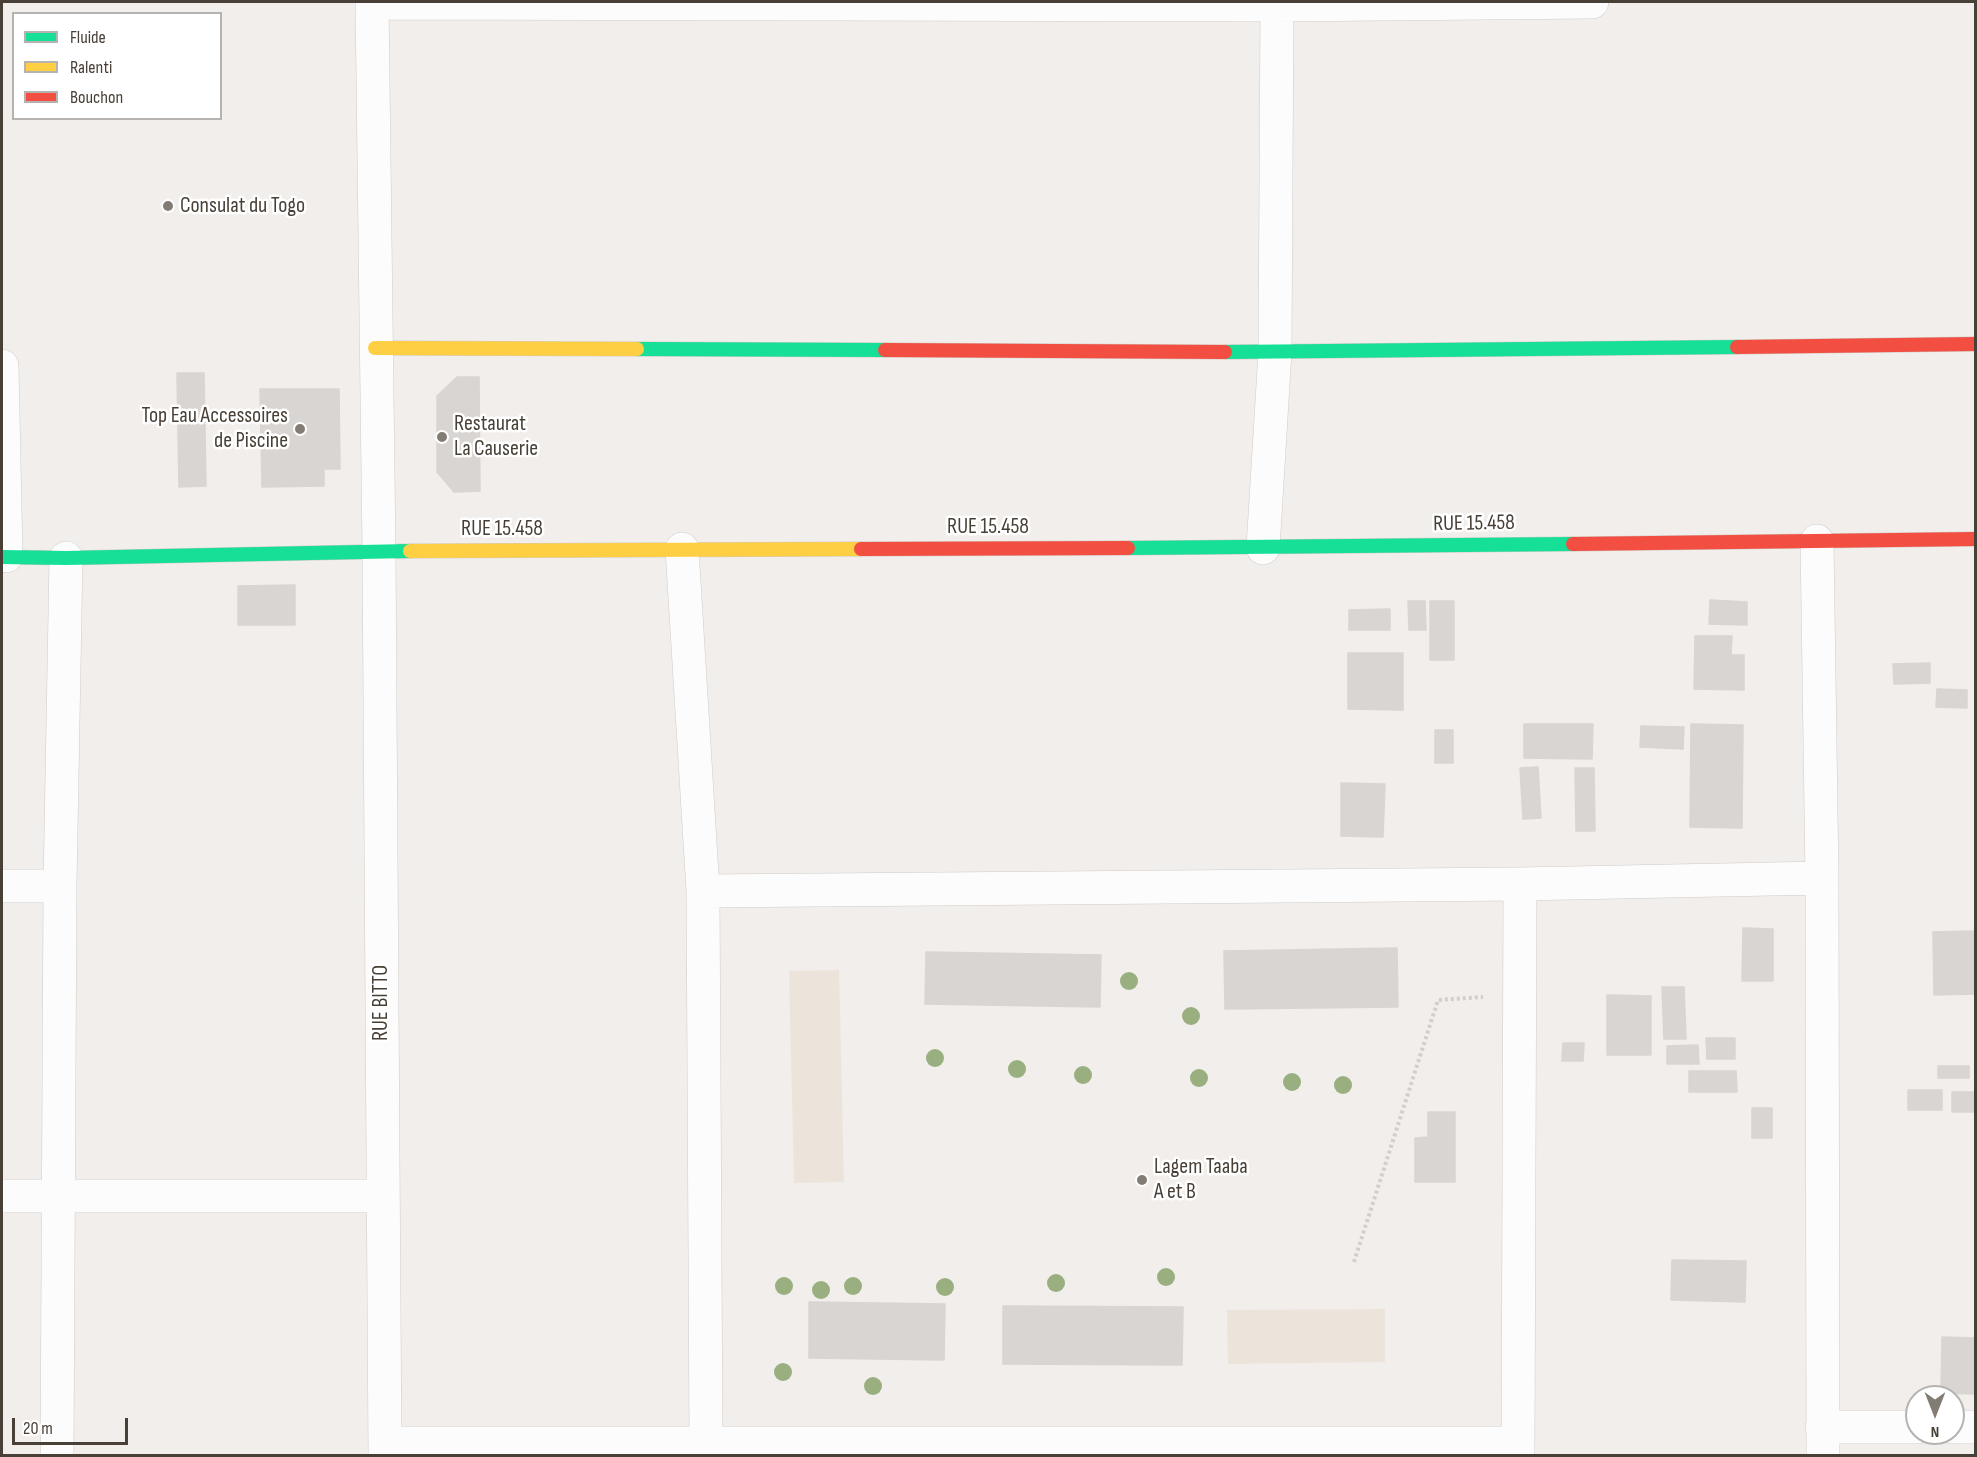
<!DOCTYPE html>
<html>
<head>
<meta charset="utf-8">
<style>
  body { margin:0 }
  #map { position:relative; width:1977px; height:1457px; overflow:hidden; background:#f1eeeb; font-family:"Sofia Sans Condensed",sans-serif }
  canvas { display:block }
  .frame { position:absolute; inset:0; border:3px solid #483f36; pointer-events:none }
  .legend { position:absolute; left:12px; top:12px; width:210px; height:108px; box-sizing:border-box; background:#fff; border:2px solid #b6b2af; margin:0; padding:8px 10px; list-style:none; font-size:18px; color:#483f36 }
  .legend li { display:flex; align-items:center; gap:12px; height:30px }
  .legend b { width:30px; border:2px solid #b6b2af }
  .north { position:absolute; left:1905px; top:1385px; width:60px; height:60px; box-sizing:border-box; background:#fff; border:2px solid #b6b2af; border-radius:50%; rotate:180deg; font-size:16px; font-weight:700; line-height:24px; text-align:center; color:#483f36 }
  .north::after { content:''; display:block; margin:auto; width:21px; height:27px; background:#837c75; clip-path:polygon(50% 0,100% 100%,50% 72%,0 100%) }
  .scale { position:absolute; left:12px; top:1418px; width:116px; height:27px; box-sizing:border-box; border:3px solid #483f36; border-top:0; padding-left:8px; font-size:18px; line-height:21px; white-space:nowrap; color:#483f36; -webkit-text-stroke:4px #fff; paint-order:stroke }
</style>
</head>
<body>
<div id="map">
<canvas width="1977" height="1457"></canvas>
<div class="frame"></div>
<ul class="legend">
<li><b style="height:8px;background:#16e098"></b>Fluide</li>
<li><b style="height:8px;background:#ffcf43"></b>Ralenti</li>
<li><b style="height:8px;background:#f24e42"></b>Bouchon</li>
</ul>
<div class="north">N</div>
<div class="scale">20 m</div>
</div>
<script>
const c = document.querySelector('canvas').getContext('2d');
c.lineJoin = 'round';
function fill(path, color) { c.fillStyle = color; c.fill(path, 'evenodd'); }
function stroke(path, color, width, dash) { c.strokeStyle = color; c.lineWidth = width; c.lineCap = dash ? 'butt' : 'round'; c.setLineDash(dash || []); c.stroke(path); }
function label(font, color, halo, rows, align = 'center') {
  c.font = font + ' "Sofia Sans Condensed",sans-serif'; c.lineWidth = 5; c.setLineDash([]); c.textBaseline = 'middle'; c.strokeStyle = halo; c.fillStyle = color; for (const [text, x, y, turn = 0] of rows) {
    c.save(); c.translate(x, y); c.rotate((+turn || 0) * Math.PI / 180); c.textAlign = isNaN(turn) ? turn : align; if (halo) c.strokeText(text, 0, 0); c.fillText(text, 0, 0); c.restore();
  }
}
const education = new Path2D(`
  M839,970L844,1182L794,1183L789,971Z
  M1385,1309V1362L1228,1364L1227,1310Z`);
const building = new Path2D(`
  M177,373H204L206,486L179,487Z
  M457,377H479L480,491L454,492L437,472V396Z
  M260,389H339L340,469H324V486L262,487Z
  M295,585V625H238V586Z
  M1710,600L1747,602V625L1709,624Z
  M1408,601H1425L1426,630H1409Z
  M1430,601H1454V660H1430Z
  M1390,609V630H1349V610Z
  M1695,636H1732L1731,655H1744V690L1694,689Z
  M1348,653H1403V710L1348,709Z
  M1930,663V683L1894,684L1893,664Z
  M1937,689L1967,690V708L1936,707Z
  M1524,724H1593L1592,759L1524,758Z
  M1691,724L1743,725L1742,828L1690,827Z
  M1641,726L1684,727L1683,749L1640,747Z
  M1435,730H1453V763H1435Z
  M1538,767L1541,818L1523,819L1520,768Z
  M1575,768H1594L1595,831H1576Z
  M1341,783L1385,784L1383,837L1341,836Z
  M1743,928L1773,929V981H1742Z
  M1976,931V994L1934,995L1933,932Z
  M1397,948L1398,1007L1225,1009L1224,951Z
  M926,952L1101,955L1100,1007L925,1004Z
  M1662,987H1684L1686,1039H1664Z
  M1607,995L1651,996V1055H1607Z
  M1706,1038H1735V1059H1707Z
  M1563,1043H1584L1583,1061H1562Z
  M1698,1045L1699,1064H1667V1046Z
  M1938,1066H1969V1078H1938Z
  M1689,1071H1736L1737,1092H1689Z
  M1908,1090H1942V1110H1908Z
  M1952,1092H1976V1112H1952Z
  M1752,1108H1772V1138H1752Z
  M1428,1112H1455V1182H1415V1138L1428,1137Z
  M1672,1260L1746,1261L1745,1302L1671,1300Z
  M809,1302L945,1304L944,1360L809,1358Z
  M1003,1306L1183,1307L1182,1365L1003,1364Z
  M1942,1337L1976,1338V1394L1941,1393Z`);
const path = new Path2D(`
  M1354,1262L1438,1000L1483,997`);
const street = new Path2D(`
  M372,2L379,551L385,1456
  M372,3L1277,5L1592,2
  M2,366L6,556
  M1817,541L1822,878L1823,1456
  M1263,548L1275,352L1277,2
  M682,549L703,891L706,1443
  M2,886H60
  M703,891L1520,884L1822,878
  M2,1196H383
  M1822,1427H1917
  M1953,1427H1976
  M385,1443H1518
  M57,1456L60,886L66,558
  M1518,1456L1520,884`);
const fast = new Path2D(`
  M637,349L885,350
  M1225,352L1737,347
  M1128,548L1573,544
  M2,557L66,558L410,551`);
const slow = new Path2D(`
  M375,348L637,349
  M410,551L861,549`);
const jam = new Path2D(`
  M1737,347L1976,344
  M885,350L1225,352
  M1573,544L1976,539
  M861,549L1128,548`);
const trees = [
  [1129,981],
  [1191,1016],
  [935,1058],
  [1017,1069],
  [1083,1075],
  [1199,1078],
  [1292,1082],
  [1343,1085],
  [1166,1277],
  [1056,1283],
  [784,1286],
  [853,1286],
  [945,1287],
  [821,1290],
  [783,1372],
  [873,1386]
];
const markers = [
  [168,206,6,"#837c75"],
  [300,429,6,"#837c75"],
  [442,437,6,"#837c75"],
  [1142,1180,6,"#837c75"]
];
const poiNames = [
  ["Consulat du Togo",180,206],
  ["Top Eau Accessoires",288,416,"right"],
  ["de Piscine",288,441,"right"],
  ["Restaurat",454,424],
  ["La Causerie",454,449],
  ["Lagem Taaba",1154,1167],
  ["A et B",1154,1192]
];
const streetNames = [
  ["RUE 15.458",1474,524,-1],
  ["RUE 15.458",988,527],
  ["RUE 15.458",502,529],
  ["RUE BITTO",381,1003,-90]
];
fill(education, '#ece4da');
fill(building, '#d9d5d2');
stroke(building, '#d9d5d1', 1.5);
stroke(street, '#cfccc8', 34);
stroke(fast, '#d1cac2', 15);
stroke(slow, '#d1cac2', 15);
stroke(jam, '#d1cac2', 15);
stroke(path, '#d2cecb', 4, [3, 3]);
stroke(street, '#fdfcfc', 33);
stroke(fast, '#16e098', 14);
stroke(slow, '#ffcf43', 14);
stroke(jam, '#f24e42', 14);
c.fillStyle = '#99af80';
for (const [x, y] of trees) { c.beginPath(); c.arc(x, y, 9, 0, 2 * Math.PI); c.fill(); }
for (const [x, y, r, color] of markers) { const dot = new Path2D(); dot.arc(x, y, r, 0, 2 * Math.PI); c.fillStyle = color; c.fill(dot); stroke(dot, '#fff', 2); }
label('22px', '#483f36', '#fff', poiNames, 'left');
label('22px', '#483f36', '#fff', streetNames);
</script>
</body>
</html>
